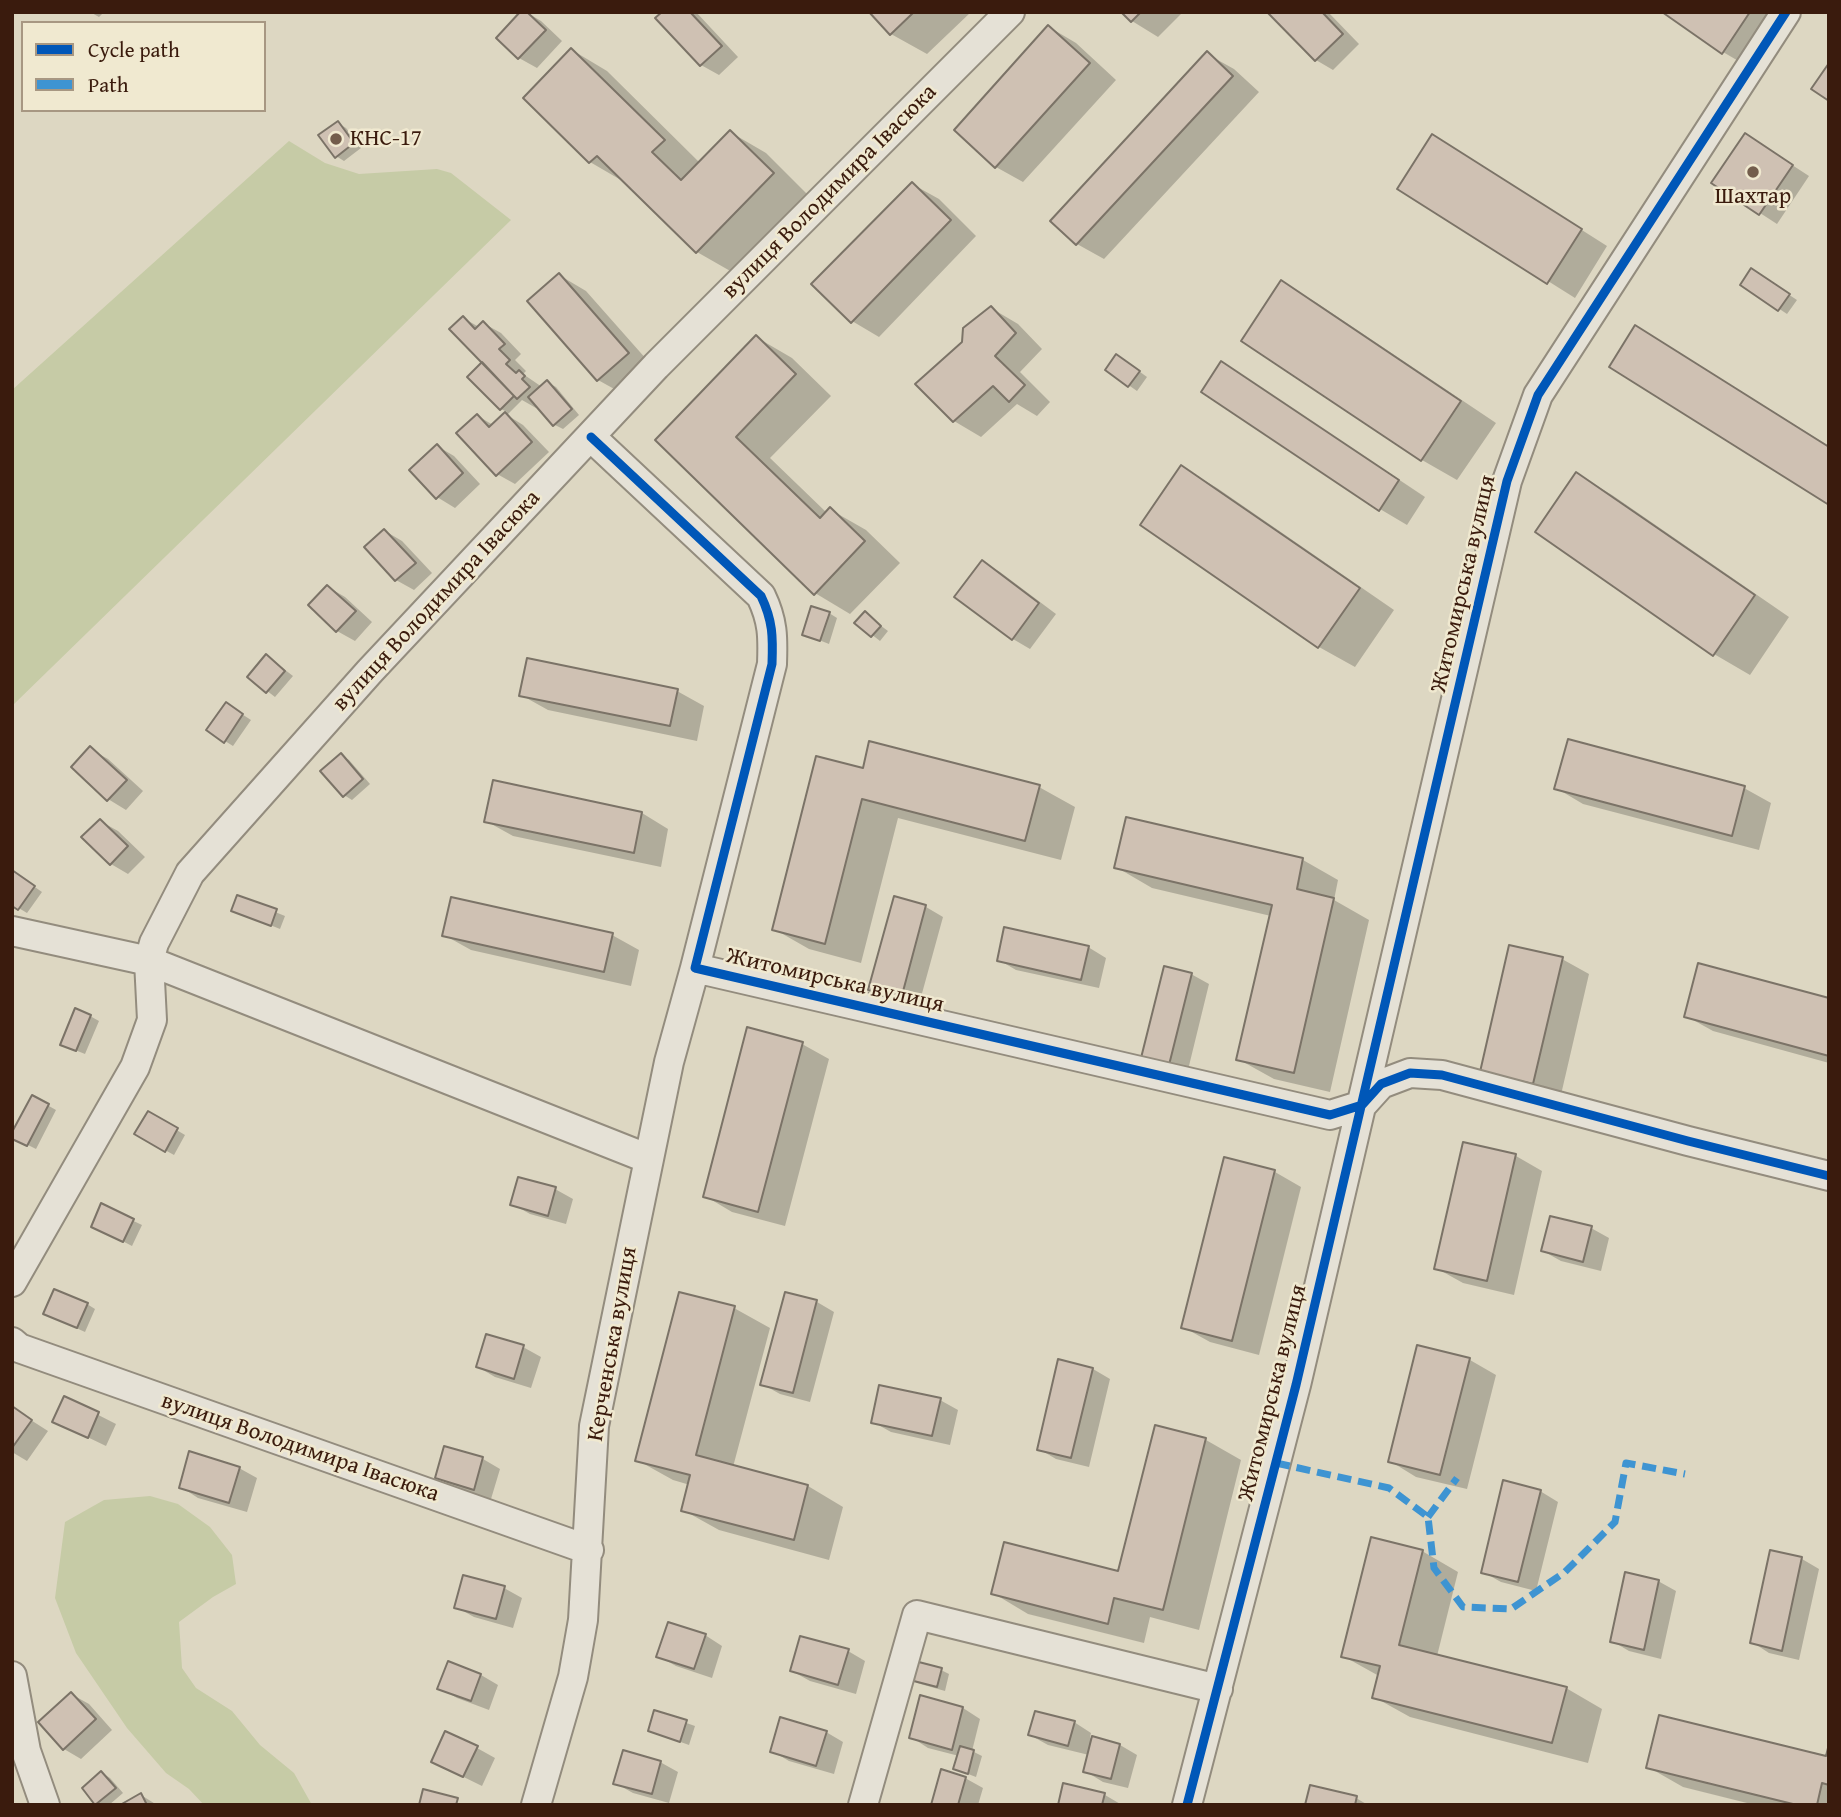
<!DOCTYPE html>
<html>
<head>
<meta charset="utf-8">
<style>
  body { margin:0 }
  #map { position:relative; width:1841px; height:1817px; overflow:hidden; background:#ddd7c2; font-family:"Gentium Book Plus",serif }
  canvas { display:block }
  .frame { position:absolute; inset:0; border:14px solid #3a1b0d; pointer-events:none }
  .legend { position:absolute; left:21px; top:21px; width:245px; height:91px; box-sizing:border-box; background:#f0e9d0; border:2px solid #a79782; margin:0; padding:9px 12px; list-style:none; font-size:21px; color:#3a1b0d }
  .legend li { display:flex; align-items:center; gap:14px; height:35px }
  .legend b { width:35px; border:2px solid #a79782 }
</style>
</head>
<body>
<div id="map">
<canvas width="1841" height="1817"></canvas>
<div class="frame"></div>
<ul class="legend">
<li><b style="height:9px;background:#0057b8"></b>Cycle path</li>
<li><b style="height:9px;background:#3e94d2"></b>Path</li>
</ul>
</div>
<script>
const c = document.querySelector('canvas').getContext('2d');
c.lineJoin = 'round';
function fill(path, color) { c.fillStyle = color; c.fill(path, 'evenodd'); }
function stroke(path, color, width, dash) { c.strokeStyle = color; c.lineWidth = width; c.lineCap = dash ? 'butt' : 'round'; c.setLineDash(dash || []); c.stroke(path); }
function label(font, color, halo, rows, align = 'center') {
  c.font = font + ' "Gentium Book Plus",serif'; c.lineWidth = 5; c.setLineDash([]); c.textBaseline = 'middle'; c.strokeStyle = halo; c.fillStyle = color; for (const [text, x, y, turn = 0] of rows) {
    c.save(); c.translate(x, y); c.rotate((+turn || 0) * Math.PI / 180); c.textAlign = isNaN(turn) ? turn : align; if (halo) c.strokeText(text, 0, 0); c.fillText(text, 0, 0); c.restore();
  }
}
const green = new Path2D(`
  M289,141L325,163L359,174L437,169L451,173L511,220L12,706V390Z
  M150,1496L178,1504L210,1527L232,1555L236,1584L213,1597L179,1622L182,1668L196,1688L232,1711L260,1745L294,1773L312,1805H204L189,1789L166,1773L127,1728L76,1653L55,1598L65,1522L104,1500Z`);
const shadow = new Path2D(`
  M90,12H104L99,17Z
  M526,12L541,21L562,41L537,68L519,58Z
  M665,12H696L738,57L719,75L701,65Z
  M871,12H971L927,54L891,34Z
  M1123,12H1183L1158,37L1132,21Z
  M1270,12H1328L1359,44L1333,70L1316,60Z
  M1666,12H1790L1759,73L1723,52Z
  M1049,27L1076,43L1116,80L1023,182L996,167L956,130Z
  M572,50L607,71L700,163L730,132L766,153L808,195L732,272L697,252L626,183L590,162L525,98Z
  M1207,54L1234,69L1259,92L1104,259L1077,244L1052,221Z
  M338,123L346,128L361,148L344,161L336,156Z
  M1746,135L1809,176L1777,224L1760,213Z
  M1459,152L1607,246L1575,298L1400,188Z
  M912,184L939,199L976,236L879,337L852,321Z
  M559,275L586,291L655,369L625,395L598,380Z
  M1759,275L1797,300L1787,314L1742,284Z
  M1282,283L1317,303L1496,423L1457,480L1422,460Z
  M991,308L1018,324L1042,349L1020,372L1050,402L1037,416L1017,404L981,437L954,421L918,385L964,343Z
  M463,318L479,327L483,323L501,333L521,354L515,360L526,371L523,374L542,387L547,382L556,387L579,415L563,429L555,425L538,406L536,408L522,400L507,415L523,425L549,452L515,484L497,474L478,416L493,425L507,412L501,409L484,362Z
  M1636,327L1829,446V503Z
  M756,337L792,358L831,396L770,458L827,513L831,510L866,530L900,563L850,614L815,593L657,440Z
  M1125,361L1147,377L1137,391L1107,370Z
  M1248,379L1425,497L1407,525L1380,509L1203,391Z
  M437,446L454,456L480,484L455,508L437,497Z
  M1182,467L1217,488L1394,610L1355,667L1319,647L1142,525Z
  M1577,474L1612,495L1789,617L1750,675L1714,654Z
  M385,531L402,541L432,573L414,590L396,580Z
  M982,562L1000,572L1056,614L1030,649L1013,639Z
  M328,587L345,597L372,622L355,641L337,631L310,605Z
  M829,613L837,618L829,644L804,634Z
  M865,614L888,631L880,641L857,623Z
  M267,656L293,676L275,697L249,677Z
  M677,691L704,706L697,741L548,710L521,695Z
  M234,709L251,720L233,746L225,741Z
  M90,749L108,759L143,791L126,810L108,799Z
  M341,755L349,760L370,784L352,800L344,795Z
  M864,770L1039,787L1075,807L1061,860L898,818L861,963L809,949L774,929Z
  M1556,788H1744L1771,803L1759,850L1583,804Z
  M642,813L668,829L661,867L513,836L486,821Z
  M1127,819L1303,860L1338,880L1334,900L1369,920L1330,1092L1274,1079L1238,1059L1271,916L1152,888L1116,867Z
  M100,821L118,831L145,857L128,874L111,864Z
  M19,876L42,892L27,913L12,904Z
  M238,897L285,916L280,929L233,910Z
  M895,898L926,907L943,917L918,1008L888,999L870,989Z
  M444,935H612L639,950L631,986L471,950Z
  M1088,947L1106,958L1099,988L1016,970L999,960Z
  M1562,959L1589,974L1560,1099L1482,1071Z
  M1191,974L1209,984L1187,1074L1160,1067Z
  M1829,1000V1063L1713,1031L1686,1016Z
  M90,1016L99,1021L85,1054L70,1048Z
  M802,1044L829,1059L785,1226L732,1212L705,1196Z
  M33,1097L56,1110L36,1149L12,1137Z
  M148,1113L185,1135L174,1155L136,1134Z
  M1465,1144L1516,1156L1542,1171L1514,1295L1463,1283L1436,1268Z
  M1225,1159L1275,1172L1301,1187L1259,1355L1210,1342L1183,1327Z
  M555,1189L573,1199L566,1224L530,1214L512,1204Z
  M102,1206L142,1225L132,1246L99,1229Z
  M1591,1228L1609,1238L1601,1271L1561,1261L1543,1251Z
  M786,1294L817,1302L834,1312L810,1402L780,1394L762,1384Z
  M87,1304L95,1309L85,1332L45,1314Z
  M734,1308L770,1328L733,1467L808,1486L843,1507L829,1560L719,1530L683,1510L690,1485L673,1480L637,1460Z
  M523,1347L541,1357L531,1388L495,1377L478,1367Z
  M1470,1360L1496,1375L1467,1489L1416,1477L1390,1461Z
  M1093,1369L1110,1379L1089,1467L1056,1459L1039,1449Z
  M65,1398L116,1424L106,1446L54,1421Z
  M940,1400L958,1410L950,1445L891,1432L873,1422Z
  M12,1408L48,1431L27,1461L12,1452Z
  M1156,1427L1206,1440L1241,1460L1199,1630L1150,1617L1144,1643L1028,1614L993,1593L1119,1573Z
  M446,1448L483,1459L500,1469L491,1499L454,1488L437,1477Z
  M239,1468L257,1478L247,1512L198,1498L181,1487Z
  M1540,1491L1558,1502L1536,1591L1501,1582L1483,1572Z
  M1422,1551L1458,1572L1437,1656L1566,1688L1602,1709L1588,1763L1410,1717L1374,1697L1379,1676L1343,1656Z
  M1802,1559L1819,1569L1799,1660L1769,1653L1752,1642Z
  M1658,1581L1676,1591L1661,1659L1629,1651L1612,1641Z
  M504,1588L522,1598L513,1628L474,1617L456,1607Z
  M705,1635L722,1646L712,1678L676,1666L658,1656Z
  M848,1651L865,1661L856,1694L810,1681L792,1671Z
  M449,1663L481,1675L498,1685L489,1710L457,1698L440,1688Z
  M941,1670L949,1674L945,1691L917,1683L908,1678Z
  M71,1694L89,1704L112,1730L81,1759L64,1749Z
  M922,1697L963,1708L980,1719L972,1751L982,1756L976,1777L955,1769L959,1756L928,1748L911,1737Z
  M655,1712L695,1726L689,1745L650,1731Z
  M1074,1722L1091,1733L1090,1738L1120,1745L1137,1755L1128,1788L1103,1782L1085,1771L1089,1755L1048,1745L1030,1735Z
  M826,1732L843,1742L834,1774L789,1761L772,1751Z
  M477,1748L495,1758L482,1786L433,1762Z
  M1829,1751V1805H1755L1683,1787L1648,1767L1827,1758Z
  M660,1762L678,1772L669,1803L633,1793L615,1783Z
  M102,1773L110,1778L123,1793L109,1805L97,1804L84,1789Z
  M965,1778L983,1788L978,1805H932Z
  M1065,1785L1105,1795L1122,1805H1060Z
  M141,1795L157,1805H124Z
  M1356,1798L1368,1805H1307Z`);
const building = new Path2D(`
  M520,12H527L546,30L518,59L496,38Z
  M662,12H690L722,46L700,66L655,18Z
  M869,12H914L890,35Z
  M1121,12H1141L1131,22Z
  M1267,12H1322L1343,34L1315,61Z
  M1662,12H1750L1722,54Z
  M1048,25L1090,63L995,168L954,130Z
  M571,48L665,140L652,152L681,180L730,130L774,173L696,253L597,156L589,163L523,98Z
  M1207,51L1233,76L1076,245L1050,221Z
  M1829,63V101L1811,89Z
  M338,121L354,143L335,158L318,135Z
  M1745,133L1793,165L1759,215L1711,183Z
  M1432,134L1582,229L1547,284L1397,189Z
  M912,182L951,220L851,323L811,284Z
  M1751,268L1790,294L1778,311L1740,285Z
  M559,273L629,353L597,381L527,301Z
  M1281,280L1461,401L1421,461L1241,341Z
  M991,306L1016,333L995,356L1025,385L1009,402L993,386L953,422L915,384L962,342L963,328Z
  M463,316L475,329L483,321L505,344L499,349L510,360L506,364L516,373L519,370L525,376L522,379L530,387L517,399L449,329Z
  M1635,325L1829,447V505L1609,367Z
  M756,335L796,374L736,437L820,518L830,507L865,541L814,595L655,440Z
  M1116,354L1140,371L1128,387L1105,370Z
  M1221,361L1399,480L1379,511L1201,392Z
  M482,362L514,396L500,410L467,377Z
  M547,380L572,409L553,426L528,397Z
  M505,412L532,442L496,476L456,433L477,414L489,427Z
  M437,444L463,473L436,499L409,470Z
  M1181,465L1360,588L1318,648L1140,525Z
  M1576,472L1755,595L1713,656L1535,532Z
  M384,529L416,563L395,581L364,547Z
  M982,560L1039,603L1012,640L954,597Z
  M327,585L356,611L336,632L308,605Z
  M811,606L830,612L820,641L802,635Z
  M865,611L881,626L871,637L854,623Z
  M266,654L285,671L266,693L247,677Z
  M527,658L678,689L670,726L519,696Z
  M226,702L243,714L224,743L206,730Z
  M1568,739L1745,786L1732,836L1554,789Z
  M869,741L1040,785L1025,841L862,799L825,944L772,930L816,756L863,768Z
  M90,746L127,780L107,801L71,767Z
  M341,753L363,779L343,797L320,771Z
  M493,780L642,812L634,853L484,822Z
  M1126,817L1303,858L1297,889L1334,898L1294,1073L1236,1060L1272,905L1114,868Z
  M100,819L128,846L110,865L81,837Z
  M12,870L35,886L18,910L12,906Z
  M237,895L277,909L271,926L231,911Z
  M894,896L926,905L901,999L868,990Z
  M451,897L613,933L604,972L442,936Z
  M1004,927L1089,946L1081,980L997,961Z
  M1509,945L1563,957L1533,1084L1480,1072Z
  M1698,963L1829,998V1056L1684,1017Z
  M1164,966L1192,973L1169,1065L1141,1058Z
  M75,1008L91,1015L76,1051L60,1045Z
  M747,1027L803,1042L758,1212L703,1197Z
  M32,1095L49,1104L27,1146L12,1139V1132Z
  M148,1111L178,1128L165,1152L134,1134Z
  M1463,1142L1516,1154L1487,1281L1434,1269Z
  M1224,1157L1275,1170L1232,1341L1181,1328Z
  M518,1177L556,1187L548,1216L510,1205Z
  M101,1203L134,1219L123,1242L91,1227Z
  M1550,1216L1592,1226L1583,1262L1541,1251Z
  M54,1289L88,1303L77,1328L43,1314Z
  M679,1292L735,1306L696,1455L808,1485L794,1540L681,1511L690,1475L635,1461Z
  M785,1292L817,1300L793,1393L760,1385Z
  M486,1334L524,1345L514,1379L476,1367Z
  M1417,1345L1470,1358L1440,1475L1388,1462Z
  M1058,1359L1093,1368L1071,1458L1037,1450Z
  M879,1385L941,1398L932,1436L871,1423Z
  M64,1396L99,1412L88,1438L52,1422Z
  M12,1406L32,1420L12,1448Z
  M1155,1425L1206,1438L1163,1610L1114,1598L1108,1624L991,1594L1004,1542L1118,1571Z
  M444,1446L483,1457L474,1490L435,1478Z
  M189,1451L240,1467L229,1503L179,1488Z
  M1503,1480L1541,1490L1518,1582L1481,1573Z
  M1371,1537L1423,1550L1399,1645L1567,1687L1552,1743L1372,1698L1380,1666L1341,1657Z
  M1770,1550L1802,1557L1782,1651L1750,1643Z
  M1625,1572L1659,1580L1644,1650L1610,1642Z
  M463,1575L505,1586L496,1619L454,1608Z
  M668,1622L706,1634L694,1669L656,1657Z
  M800,1636L849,1649L838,1685L790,1671Z
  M911,1660L942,1668L937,1687L906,1679Z
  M448,1661L481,1674L471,1701L437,1689Z
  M71,1692L96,1719L63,1750L38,1722Z
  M920,1695L963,1707L952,1750L909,1738Z
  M654,1710L687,1720L680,1742L648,1731Z
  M1035,1711L1075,1721L1068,1746L1028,1735Z
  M1659,1715L1826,1756L1829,1744V1785L1822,1783L1817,1805H1797L1646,1768Z
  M780,1717L827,1731L816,1766L770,1752Z
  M445,1731L478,1746L463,1777L431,1762Z
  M1092,1736L1120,1744L1111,1779L1083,1772Z
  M960,1746L974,1750L968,1774L953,1769Z
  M623,1750L661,1761L652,1794L613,1784Z
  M941,1769L966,1777L958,1805H931Z
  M101,1771L116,1788L95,1805L82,1788Z
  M1063,1783L1105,1793L1102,1805H1058Z
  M1310,1785L1357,1796L1355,1805H1305Z
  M423,1789L458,1798L456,1805H419Z
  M141,1793L147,1805H120Z`);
const street = new Path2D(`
  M591,437L761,596C773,621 773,637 772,664L695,968L1330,1115L1362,1105L1381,1084L1410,1073L1442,1075L1688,1141L1829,1176
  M12,931L149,961L649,1159
  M12,1282L135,1067L152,1020L149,961L154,943L190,873L370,671L656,366L1010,12
  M12,1342L19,1348L589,1550
  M12,1676L26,1751L45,1805
  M536,1805L573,1677L583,1620L594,1426L669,1062L695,968
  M863,1805L917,1615L1218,1689
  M1187,1805L1296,1385L1507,481L1538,395L1786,12`);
const quiet = new Path2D(`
  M1276,1463L1389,1488L1428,1517L1434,1568L1463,1607L1511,1609L1565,1572L1615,1522L1626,1463L1685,1474
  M1428,1517L1457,1478`);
const cycleway = new Path2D(`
  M591,437L761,596C773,621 773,637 772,664L695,968L1330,1115L1362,1105L1381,1084L1410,1073L1442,1075L1688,1141L1829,1176
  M1187,1805L1296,1385L1507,481L1538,395L1786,12`);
const markers = [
  [336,139,7,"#735d4c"],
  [1753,172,7,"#735d4c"]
];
const poiNames = [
  ["КНС-17",350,139],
  ["Шахтар",1753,197,"center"]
];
const streetNames = [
  ["вулиця Володимира Івасюка",830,192,-45],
  ["Житомирська вулиця",1464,584,-77],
  ["вулиця Володимира Івасюка",437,601,-47],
  ["Житомирська вулиця",835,981,13],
  ["Керченська вулиця",613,1344,-80],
  ["Житомирська вулиця",1273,1393,-76],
  ["вулиця Володимира Івасюка",300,1448,19]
];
fill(green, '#c6cba6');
fill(shadow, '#0003');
fill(building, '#cfc1b3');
stroke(building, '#7b7367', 2);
stroke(street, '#938c7e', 32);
stroke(street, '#e5e1d6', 28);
stroke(quiet, '#3e94d2', 7, [14, 7]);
stroke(cycleway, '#0057b8', 9);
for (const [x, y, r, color] of markers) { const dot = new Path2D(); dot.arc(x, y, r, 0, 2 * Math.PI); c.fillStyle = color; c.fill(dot); stroke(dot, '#f0e9d0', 2.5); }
label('23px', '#3a1b0d', '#f0e9d0', poiNames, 'left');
label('23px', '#3a1b0d', '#f0e9d0', streetNames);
</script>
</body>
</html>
